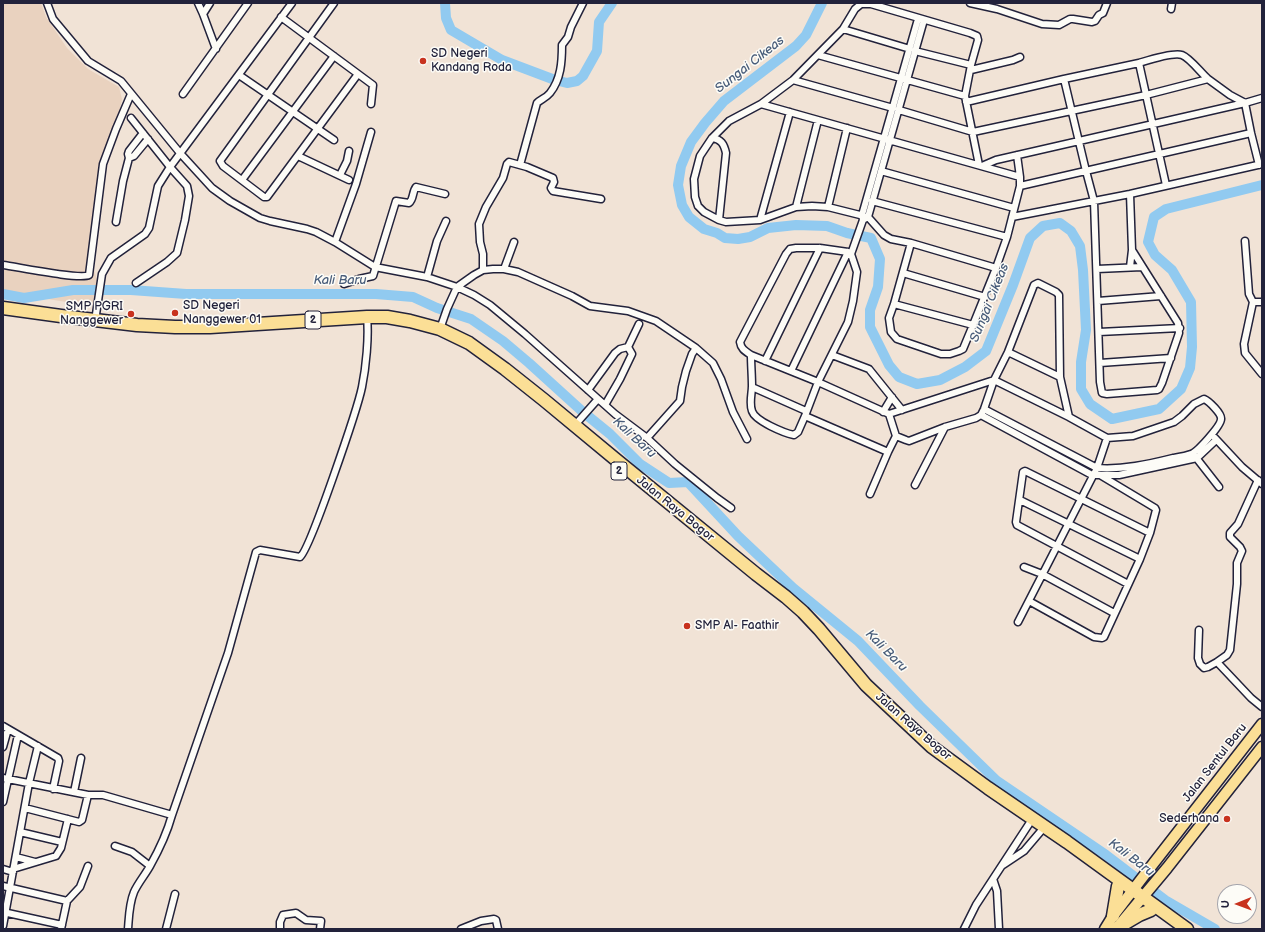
<!DOCTYPE html>
<html>
<head>
<meta charset="utf-8">
<style>
  body { margin:0 }
  #map { position:relative; width:1265px; height:932px; overflow:hidden; background:#f1e3d6; font-family:"Balsamiq Sans",sans-serif }
  canvas { display:block }
  .frame { position:absolute; inset:0; border:4px solid #22223b; pointer-events:none }
  .north { position:absolute; left:1217px; top:884px; width:40px; height:40px; box-sizing:border-box; background:#fdfcf7; border:1px solid #a5a5ac; border-radius:50%; rotate:269deg; font-size:11px; font-weight:700; line-height:16px; text-align:center; color:#22223b }
  .north::after { content:''; display:block; margin:auto; width:14px; height:18px; background:#c8321e; clip-path:polygon(50% 0,100% 100%,50% 72%,0 100%) }
</style>
</head>
<body>
<div id="map">
<canvas width="1265" height="932"></canvas>
<div class="frame"></div>
<div class="north">U</div>
</div>
<script>
const c = document.querySelector('canvas').getContext('2d');
c.lineJoin = 'round';
function fill(path, color) { c.fillStyle = color; c.fill(path, 'evenodd'); }
function stroke(path, color, width, dash) { c.strokeStyle = color; c.lineWidth = width; c.lineCap = dash ? 'butt' : 'round'; c.setLineDash(dash || []); c.stroke(path); }
function label(font, color, halo, rows, align = 'center') {
  c.font = font + ' "Balsamiq Sans",sans-serif'; c.lineWidth = 3; c.setLineDash([]); c.textBaseline = 'middle'; c.strokeStyle = halo; c.fillStyle = color; for (const [text, x, y, turn = 0] of rows) {
    c.save(); c.translate(x, y); c.rotate((+turn || 0) * Math.PI / 180); c.textAlign = isNaN(turn) ? turn : align; if (halo) c.strokeText(text, 0, 0); c.fillText(text, 0, 0); c.restore();
  }
}
const built = new Path2D(`
  M3,3H41L46,17L67,48L88,69L119,87L122,99L119,113L100,161L91,244L92,263L97,280L92,306L3,292Z`);
const river = new Path2D(`
  M445,3L446,18L451,30L502,60L555,80L567,83L577,81L583,76L597,51L599,22L612,3
  M822,3L806,35L796,46L724,101L705,123L691,142L681,166L678,185L682,205L689,217L704,229L717,233L725,238L738,239L750,237L768,228L796,225L827,226L847,233L871,238L880,259L878,287L870,310V327L889,365L899,377L917,384L940,380L965,367L986,351L1013,285L1030,238L1043,226L1060,223L1071,231L1080,246L1083,270L1086,330L1081,362V389L1090,404L1112,419L1159,409L1181,389L1190,368L1192,347L1191,302L1172,270L1155,255L1148,242L1154,217L1166,209L1262,185
  M3,294L24,298L73,290H131L186,294H376L413,297L437,308L471,319L503,341L529,363L583,412L610,434L640,464L669,483L688,482L738,536L793,588L858,641L920,706L997,781L1106,855L1165,900L1215,929`);
const street = new Path2D(`
  M47,3L53,19L88,61L121,81L180,153L212,188L230,201L260,218L270,221L307,229L316,232L335,242L375,267L427,277L457,287L474,295L490,305L525,334L615,414L647,438L675,464L717,498L731,508
  M198,3L203,14L216,49
  M334,3L220,161L223,166L264,197H267L358,74
  M970,3L997,9L1042,24L1059,25L1070,19H1073L1092,22L1095,21L1099,15L1103,13L1107,3
  M1171,9L1172,3
  M203,14L210,3
  M281,17L373,85L371,104
  M918,19L862,215L863,220L868,217L924,20
  M843,29L910,49
  M915,51L971,65
  M818,55L965,96L979,165
  M971,70L1013,60L1020,57
  M239,75L334,140
  M1064,79L1139,63
  M793,80L893,108
  M183,94L248,3
  M965,96L971,65L978,40L977,36L970,33L871,4H861L855,9L843,29L793,80L761,104L729,121L712,138L700,156L694,179L695,197L698,206L704,212L719,220L726,222L760,220L796,207L812,206L828,207L868,217L884,235L891,239L911,243L996,268
  M966,102L1064,79L1086,171L1094,201L1100,382L1102,393L1107,394L1157,390L1159,389L1162,383L1179,333L1178,323L1132,250L1130,194
  M761,104L1020,177
  M899,110L973,132L1146,95L1208,79L1230,95L1245,103L1251,133L1259,165
  M131,118L170,167L187,186L189,196L185,220L177,253L167,262L136,283
  M712,138C721,139 724,144 726,153L719,220
  M298,156L349,180
  M129,158L134,156L148,139
  M520,165L537,103C541,99 546,98 550,93C561,79 562,62 562,45L568,37L571,27L583,3
  M982,166L996,160L1245,103L1262,98
  M881,171L1014,208
  M340,175L347,161L349,151
  M242,180L334,56
  M1166,185L1139,63C1149,60 1173,52 1182,55C1190,58 1201,73 1208,79
  M1020,186L1251,133
  M872,201L1007,237
  M796,207L818,120
  M828,207L847,128
  M1012,217L1130,194L1143,191L1262,164
  M760,220L790,112
  M116,222L123,181L129,158L128,154L129,151L143,133
  M1245,241L1249,294L1253,302L1244,344L1245,353L1262,374
  M335,242L356,184L371,132
  M911,243L894,304L889,318L891,332L897,339L941,354H950L959,351L963,349L973,325L996,268L1007,237L1020,186V177L1017,155
  M796,248H820L848,252L851,254L857,272L853,301L848,322L818,382L805,416L798,432L794,435C784,433 755,421 752,411C749,403 752,394 752,386C752,376 751,365 751,355C745,351 741,349 740,342L786,254L790,249Z
  M851,254L863,220
  M3,265C18,267 80,280 89,275L103,164L116,129L131,94
  M1130,267L1132,250
  M504,269L514,242
  M1097,269L1142,267
  M483,270V254L480,242L479,224L486,207L503,178L507,164L509,162L527,167L553,178L554,182L551,188L553,191L601,199
  M903,273L985,297
  M427,277L437,241L446,221
  M344,284L359,279L373,276L396,201L409,203C414,199 412,192 416,187L445,194
  M1098,301L1161,296
  M1253,302H1262
  M894,304L973,325
  M95,321L102,274L111,258L145,234L149,228L158,186L170,167L292,3
  M440,329L447,309L457,287L474,275L483,270L493,269H504L518,272L572,296L590,306L628,311L656,321L696,348L713,363L721,379L733,412L747,439
  M1099,332L1180,328
  M1008,352L1060,377
  M751,355L818,382L889,414L896,436L906,440L909,441L945,427L976,418L981,415L984,409L994,380L1008,352L1034,285L1038,283L1056,292L1059,295L1060,377L1069,417L1107,438L1133,436L1174,422L1182,416L1194,404L1204,399C1209,401 1222,414 1221,419C1221,426 1197,452 1191,454C1186,456 1179,457 1173,458C1149,464 1122,470 1097,468L984,409
  M832,355L869,369L902,410
  M765,361L820,248
  M1100,363L1171,358
  M791,371L848,252
  M752,387L806,411
  M588,390L615,353L620,349L628,347L639,324
  M605,405L620,379L632,354L628,347
  M883,412L892,397
  M889,414L994,380L1069,417
  M981,415L1092,475H1119L1197,458L1216,440
  M805,416L888,452
  M575,425L598,399
  M647,438L680,401L682,387L686,371L692,354L696,348
  M1215,438L1242,467L1262,484
  M1194,455L1219,487
  M1258,480L1238,524L1230,533V537L1240,547L1242,551L1237,563V584L1230,650L1227,655L1217,662L1251,698L1262,707
  M915,485L945,427
  M870,494L888,452L896,436
  M1020,500L1140,559
  M1024,567L1042,574L1114,613
  M1128,584L1017,525L1016,522L1023,472L1025,471L1150,533
  M1029,601L1094,637L1102,638L1104,637L1140,559L1150,533L1156,510L1155,508L1100,475
  M1018,622L1097,468L1107,438
  M1199,630L1198,658L1200,664L1204,668L1208,667L1217,662
  M3,726L58,758L59,761L53,789
  M3,747L8,729
  M3,778L88,795H103L172,815
  M74,792L81,758
  M3,802L18,735
  M25,808L79,822L82,820L88,795
  M20,832L62,842
  M115,846L132,852L150,866
  M16,857L35,862
  M1003,865L1024,851L1041,831
  M3,869L13,872
  M13,869L56,856L61,848L68,819
  M993,879L997,891L999,929
  M3,886L67,901
  M3,912L62,925
  M3,926L29,783L38,746
  M61,929L67,901L80,887L88,866
  M128,929C129,917 129,904 134,892C138,883 145,875 150,866C159,850 167,833 172,815L228,653L256,552L260,550L300,557C310,550 358,407 362,387C366,367 369,337 367,317
  M166,929L175,894
  M280,929V922L283,915L296,913L306,920L321,921L320,929
  M461,929L481,921L494,919L496,920L498,929
  M964,929L976,905L1029,824`);
const primary = new Path2D(`
  M1121,923L1167,868L1262,747
  M1105,929L1113,916L1146,873L1262,724`);
const highway = new Path2D(`
  M3,308L61,316L137,325L175,327H210L367,317H387L410,321L440,329L469,343L505,369L544,400L614,458L756,574L786,597L803,612L819,629L866,685L932,747L988,788L1067,842L1187,929
  M1113,916L1118,886
  M1117,928L1139,915L1151,910`);
const markers = [
  [423,61,4,"#c8321e"],
  [175,313,4,"#c8321e"],
  [131,314,4,"#c8321e"],
  [687,626,4,"#c8321e"],
  [1227,819,4,"#c8321e"]
];
const shields = [
  [313,320,16],
  [619,471,16]
];
const shieldNames = [
  ["2",313,320],
  ["2",619,471]
];
const poiNames = [
  ["SD Negeri",431,54],
  ["Kandang Roda",431,68],
  ["SD Negeri",183,306],
  ["Nanggewer 01",183,320],
  ["SMP PGRI",123,307,"right"],
  ["Nanggewer",123,321,"right"],
  ["SMP Al- Faathir",695,626],
  ["Sederhana",1219,819,"right"]
];
const streetNames = [
  ["Jalan Raya Bogor",675,509,39],
  ["Jalan Raya Bogor",913,727,41],
  ["Jalan Sentul Baru",1215,763,-52]
];
const waterNames = [
  ["Sungai Cikeas",750,65,-38],
  ["Kali Baru",340,281],
  ["Sungai Cikeas",990,303,-68],
  ["Kali Baru",634,438,43],
  ["Kali Baru",886,651,45],
  ["Kali Baru",1131,858,37]
];
fill(built, '#e9d2bf');
stroke(river, '#91caf0', 10);
stroke(street, '#22223b', 9);
stroke(primary, '#22223b', 13);
stroke(highway, '#22223b', 15);
stroke(street, '#fdfcf7', 6);
stroke(primary, '#fbdf96', 10);
stroke(highway, '#fbdf96', 12);
for (const [x, y, r, color] of markers) { const dot = new Path2D(); dot.arc(x, y, r, 0, 2 * Math.PI); c.fillStyle = color; c.fill(dot); stroke(dot, '#fdfcf7', 1.5); }
for (const [x, y, w] of shields) { const box = new Path2D(); box.roundRect(x - w / 2, y - 9, w, 18, 3); c.fillStyle = '#fdfcf7'; c.fill(box); stroke(box, '#22223b', 1); }
label('bold 11px', '#22223b', null, shieldNames);
label('12px', '#22223b', '#fdfcf7', poiNames, 'left');
label('12px', '#22223b', '#fdfcf7', streetNames);
label('italic 13px', '#495d7a', '#fdfcf7', waterNames);
</script>
</body>
</html>
